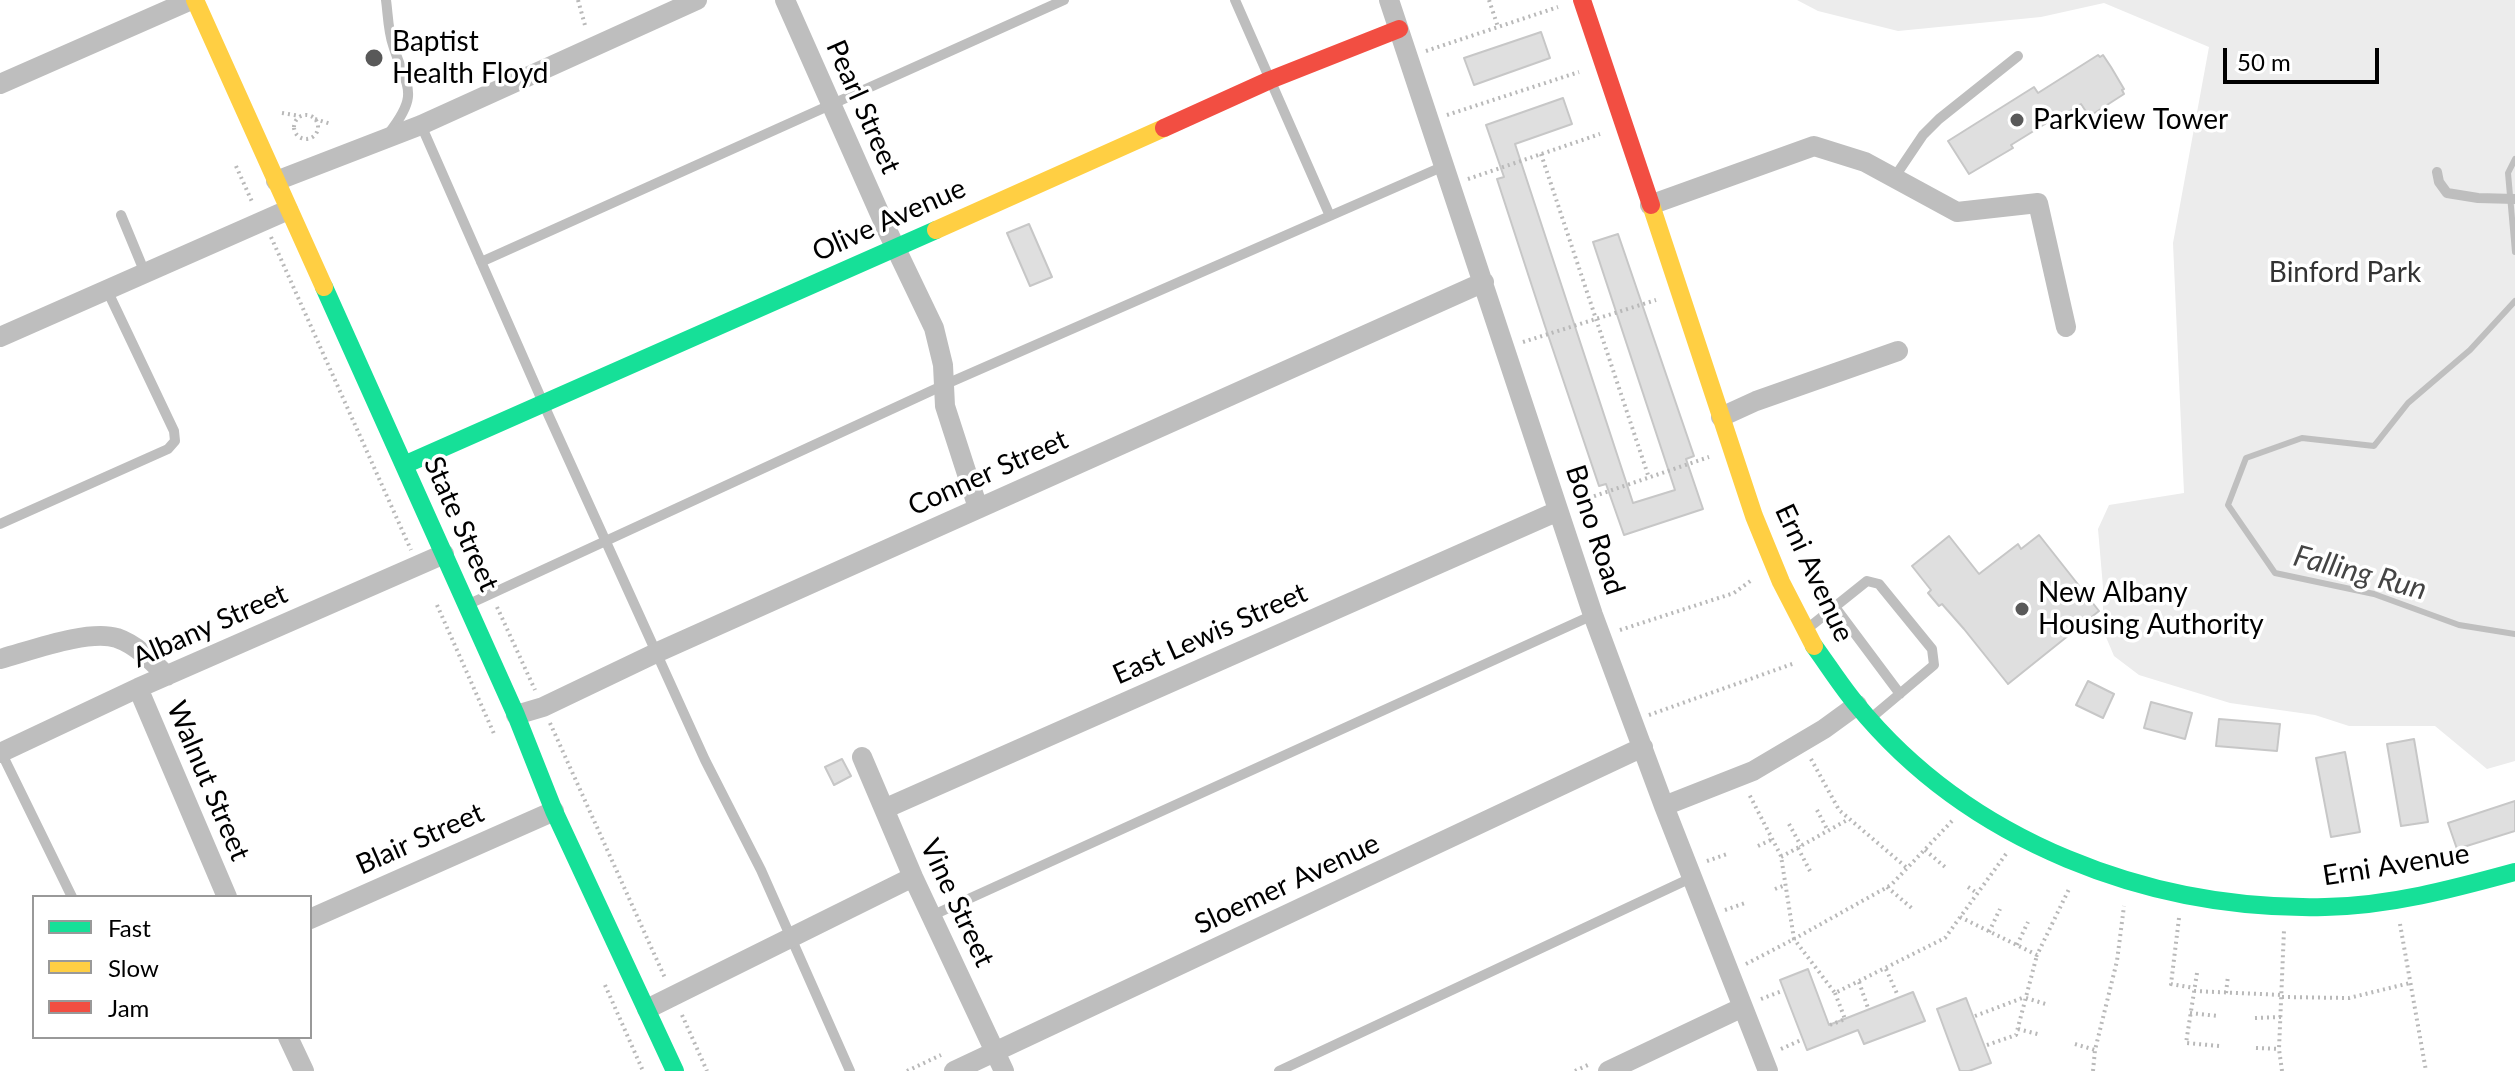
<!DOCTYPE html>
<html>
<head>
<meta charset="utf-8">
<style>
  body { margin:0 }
  #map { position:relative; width:2515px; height:1071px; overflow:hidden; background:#fff; font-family:Lato,sans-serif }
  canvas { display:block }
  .legend { position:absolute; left:32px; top:895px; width:280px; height:144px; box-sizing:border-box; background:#fff; border:2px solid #999; margin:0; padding:10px 14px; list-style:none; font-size:24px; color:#000 }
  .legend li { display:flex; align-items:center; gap:16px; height:40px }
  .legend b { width:40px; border:2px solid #999 }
  .scale { position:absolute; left:2223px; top:48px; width:156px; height:36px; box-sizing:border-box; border:4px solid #000; border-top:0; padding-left:10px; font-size:24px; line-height:28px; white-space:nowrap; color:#000; -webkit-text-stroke:6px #fff; paint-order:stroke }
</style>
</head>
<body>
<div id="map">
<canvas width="2515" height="1071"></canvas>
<ul class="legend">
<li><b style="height:10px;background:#16e098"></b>Fast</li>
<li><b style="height:10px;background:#ffcf43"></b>Slow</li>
<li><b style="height:10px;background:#f24e42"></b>Jam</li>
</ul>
<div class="scale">50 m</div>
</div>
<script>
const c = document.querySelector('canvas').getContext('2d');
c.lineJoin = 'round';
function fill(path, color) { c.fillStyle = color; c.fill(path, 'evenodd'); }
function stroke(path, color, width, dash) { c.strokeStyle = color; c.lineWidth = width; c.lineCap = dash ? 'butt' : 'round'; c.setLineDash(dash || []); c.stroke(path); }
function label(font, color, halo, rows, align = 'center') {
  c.font = font + ' Lato,sans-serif'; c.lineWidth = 7; c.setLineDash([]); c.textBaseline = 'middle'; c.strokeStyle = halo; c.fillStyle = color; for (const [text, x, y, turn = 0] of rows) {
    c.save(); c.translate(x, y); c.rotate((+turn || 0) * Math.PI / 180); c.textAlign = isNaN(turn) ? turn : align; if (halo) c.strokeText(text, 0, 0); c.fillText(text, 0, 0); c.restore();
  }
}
const green = new Path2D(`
  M1797,0H2515V761L2487,769L2435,726H2349L2315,715L2230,703L2139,675L2114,656L2103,630V587L2098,529L2109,505L2184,493L2173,243L2209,47L2104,3L2041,17L1898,31L1818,11Z`);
const stream = new Path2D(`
  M2515,159L2508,173L2515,252
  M2515,301L2470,350L2408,403L2374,446L2302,438L2246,458L2228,505L2275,573L2374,594L2459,625L2515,634`);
const building = new Path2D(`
  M1541,32L1550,58L1474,85L1464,58Z
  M2098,55L2100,57L2103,55L2111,67L2124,89L2122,90L2124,94L2093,114L2090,111L2087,113L2081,104L2054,121L2053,119L2011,145L2013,148L1969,174L1948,141L2034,87L2038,93Z
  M1563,98L1572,124L1515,144L1633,503L1675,490L1593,242L1618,234L1694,456L1686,459L1703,509L1624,535L1606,484L1599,486L1545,326L1497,179L1504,177L1486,125Z
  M1029,224L1052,277L1030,286L1007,233Z
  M2039,535L2099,611L2008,684L1964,629L1942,604L1939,606L1928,593L1931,590L1912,566L1949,536L1979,574L2018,544L2021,549Z
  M2088,681L2114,694L2103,718L2076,705Z
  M2151,702L2192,713L2185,739L2144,728Z
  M2219,719L2280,724L2277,751L2216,746Z
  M2414,739L2428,822L2401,826L2387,744Z
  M2345,752L2360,832L2331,837L2316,758Z
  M842,759L851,776L834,785L825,767Z
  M2515,801V831L2457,849L2448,823Z
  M1808,969L1829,1025L1913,992L1925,1021L1864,1044L1858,1030L1807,1050L1780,980Z
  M1966,998L1991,1063L1969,1071H1960L1937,1009Z`);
const path = new Path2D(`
  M578,0L586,29
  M1489,0L1498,27
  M1426,51L1558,7
  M282,113L300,116
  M1447,115L1579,72
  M294 127a12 12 0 1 1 24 0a12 12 0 1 1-24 0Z
  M315,119L331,124
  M1541,154L1649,478
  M236,166L253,204
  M1468,179L1600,134
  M271,237L411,550
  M1523,342L1656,300
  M1577,502L1709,457
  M437,605L495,736
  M497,607L535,690
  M1620,630L1734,593L1753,579
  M1649,715L1795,663
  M550,723L665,978
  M1811,759L1839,810L1907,868
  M1817,810L1828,831
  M1952,821L1891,885L1794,939L1835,993L1945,938L2006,854
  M1789,824L1801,846
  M1758,846L1773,839
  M1798,848L1810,871
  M1925,850L1945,867
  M1781,857L1849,819
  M1707,861L1727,854
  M1887,887L1914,910
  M1968,887L1977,893
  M1775,889L1785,885
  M1725,910L1745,903
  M1960,917L2037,955L2070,887
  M2179,918L2171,984L2194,988
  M2400,924L2426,1071
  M1989,932L2000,909
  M2017,945L2028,922
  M1746,964L1794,939L1781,856L1749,794
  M1886,969L1898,996
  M2197,973L2186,1043L2220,1046
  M1859,982L1868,1008
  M605,985L643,1071
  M2194,991L2282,995
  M2226,993L2228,976
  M2282,997L2349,998L2410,983
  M2026,998L2049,1005
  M1761,999L1782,991
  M2190,1013L2218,1016
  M682,1015L707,1071
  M1975,1016L2025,997
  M2255,1018L2281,1017
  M1830,1025L1845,1019L1835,993
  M2018,1029L2041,1035
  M2075,1044L2095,1050
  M1987,1045L2016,1035L2037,955
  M2256,1048L2279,1049
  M1781,1049L1801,1040
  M907,1071L941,1055
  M1575,1071L1590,1064
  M2093,1071L2095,1050L2117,961L2124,906
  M2282,1071L2279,1049L2284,930`);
const lane = new Path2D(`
  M386,0C388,14 388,31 393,45C406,88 421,92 389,133
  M1235,0L1330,216
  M421,125L548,414L705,760L761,870L850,1071
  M2437,172L2439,182L2447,193L2478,198L2515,199
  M1894,178L1923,135L1939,119L2018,56
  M121,215L145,273
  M481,262L1064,0
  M0,524L168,449L175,441L174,431L107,290
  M469,604L944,385L1444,166
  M1835,607L1900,694
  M1807,629L1867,581L1879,584L1932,649L1934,665L1871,718
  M1,752L72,897
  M931,916L1593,615
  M1279,1071L1691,878`);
const street = new Path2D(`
  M785,0L887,230L934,328L943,365L945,406L978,508
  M1389,0L1593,615L1664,806L1768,1071
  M0,84L191,0
  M276,181L421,125L697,0
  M1650,205L1814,146L1865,162L1957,212L2038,203L2066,327
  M0,337L288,210
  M1721,417L1756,401L1898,351
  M0,659C30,651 88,629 117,638C137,645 152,661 167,676
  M138,688L227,897
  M516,715L543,707L658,652L1484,282
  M0,753L138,688L444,554
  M862,757L913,877L1004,1071
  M1664,806L1753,771L1824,729L1857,705
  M884,809L1558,511
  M310,919L554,811
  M647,1009L913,877
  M288,1037L304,1071
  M954,1071L1643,747
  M1608,1071L1741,1008`);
const fast = new Path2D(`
  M324,287L516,715L554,811L675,1071
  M404,465L936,230
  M1814,646C1828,665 1841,686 1857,705C1969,842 2150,911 2325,907C2389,906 2453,889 2515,872`);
const slow = new Path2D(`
  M195,0L324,287
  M1651,205L1754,516L1781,582L1814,646
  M936,230L1164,128`);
const jam = new Path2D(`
  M1582,0L1651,205
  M1164,128L1270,80L1399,29`);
const markers = [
  [374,58,10,"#595959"],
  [2017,120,8,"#595959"],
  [2022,609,8,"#595959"]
];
const poiNames = [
  ["Baptist",392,42],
  ["Health Floyd",392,74],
  ["Parkview Tower",2033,120],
  ["New Albany",2038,593],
  ["Housing Authority",2038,625]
];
const streetNames = [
  ["Pearl Street",863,107,66],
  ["Olive Avenue",889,220,-24],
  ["Conner Street",988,473,-24],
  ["State Street",461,524,66],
  ["Bono Road",1595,530,72],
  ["Erni Avenue",1814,573,65],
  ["Albany Street",210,626,-24],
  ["East Lewis Street",1210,634,-24],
  ["Walnut Street",208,781,67],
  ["Blair Street",420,839,-24],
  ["Erni Avenue",2396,865,-9],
  ["Sloemer Avenue",1287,884,-25],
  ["Vine Street",957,903,65]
];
const parkNames = [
  ["Binford Park",2345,273]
];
const waterNames = [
  ["Falling Run",2360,573,15]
];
fill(green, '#ececec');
stroke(stream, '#bfbfbf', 6);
fill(building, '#dfdfdf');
stroke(building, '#c7c7c7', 2);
stroke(path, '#b9b9b9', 4, [2, 4]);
stroke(lane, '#bebebe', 10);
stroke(street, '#bebebe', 20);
stroke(fast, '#16e098', 18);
stroke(slow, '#ffcf43', 18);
stroke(jam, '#f24e42', 18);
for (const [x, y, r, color] of markers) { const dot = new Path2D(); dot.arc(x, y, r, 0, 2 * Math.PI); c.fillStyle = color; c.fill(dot); stroke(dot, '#fff', 3); }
label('28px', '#000', '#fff', poiNames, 'left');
label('28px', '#000', '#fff', streetNames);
label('28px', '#333', '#fff', parkNames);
label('italic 30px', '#444', '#fff', waterNames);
</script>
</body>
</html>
